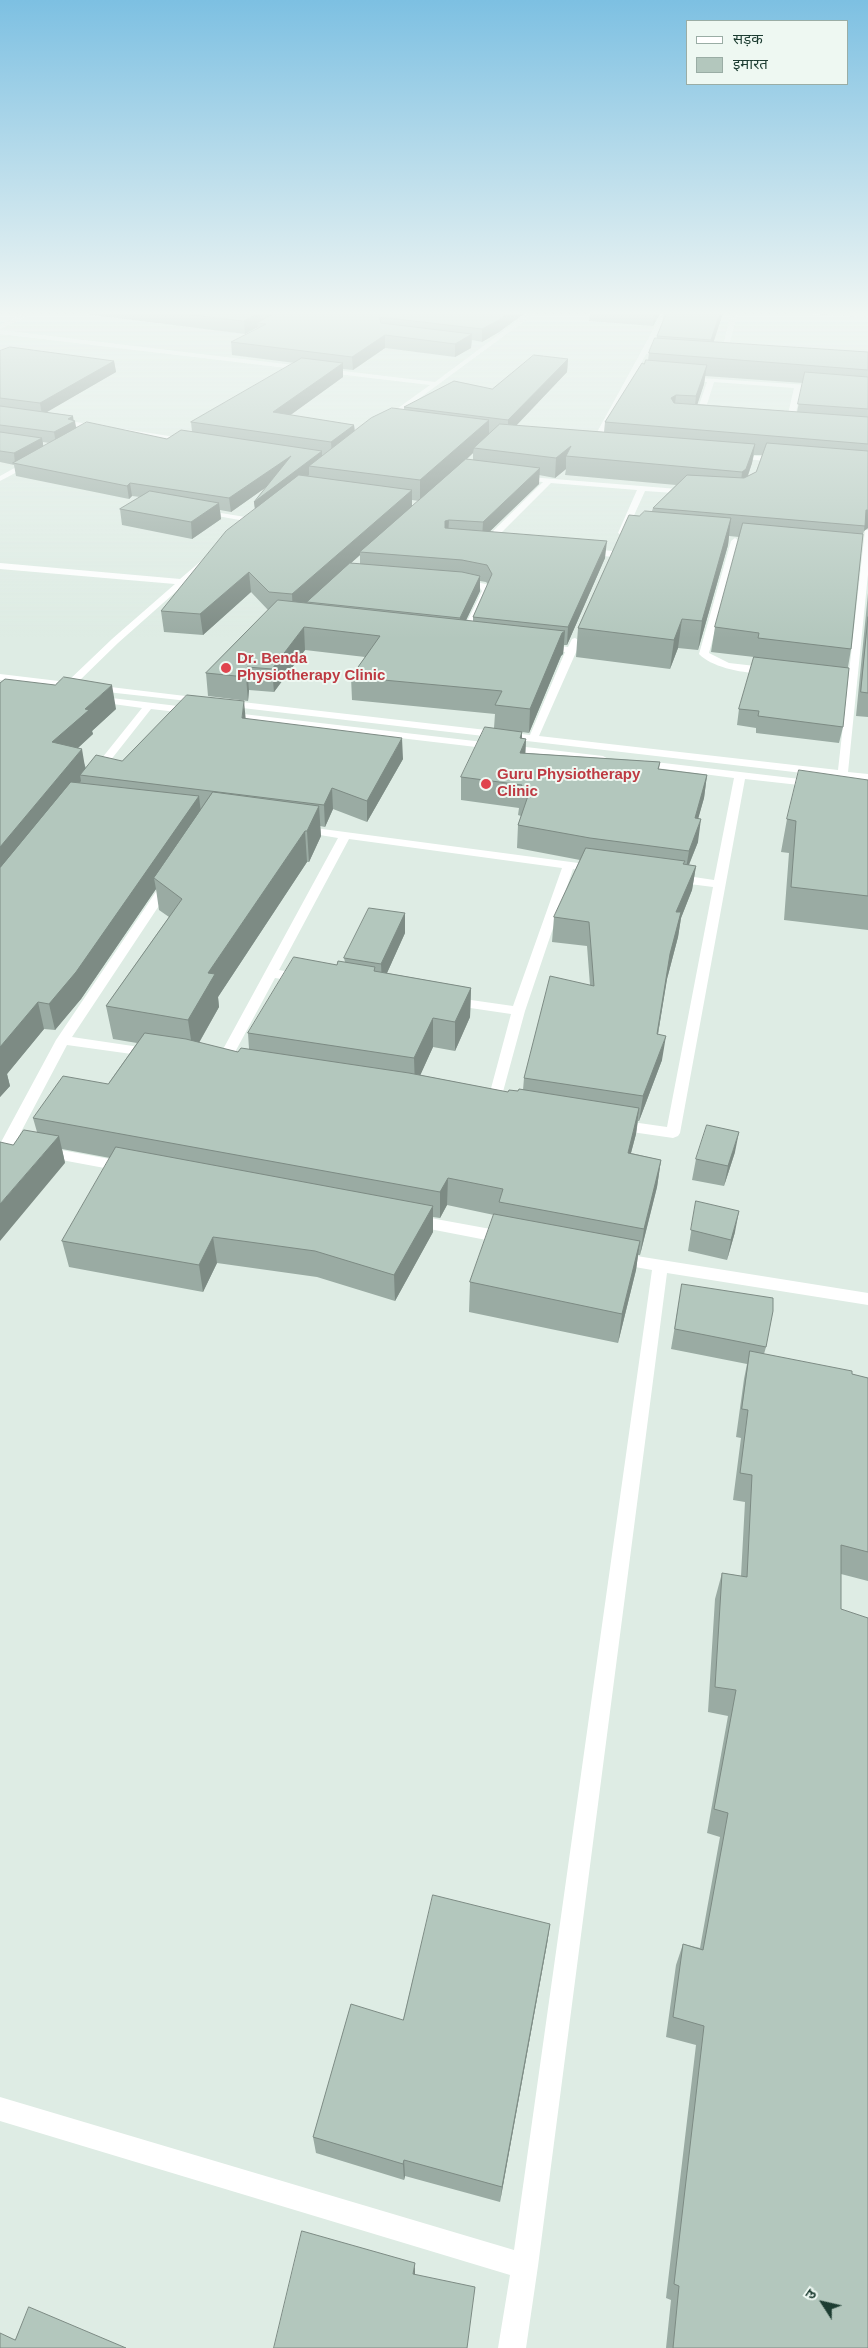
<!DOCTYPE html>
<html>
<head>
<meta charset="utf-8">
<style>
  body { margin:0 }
  #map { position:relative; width:868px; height:2348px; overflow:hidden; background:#deece4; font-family:Helvetica,"Noto Sans Devanagari",sans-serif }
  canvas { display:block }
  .legend { position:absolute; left:686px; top:20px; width:162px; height:65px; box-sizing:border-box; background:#eef8f2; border:1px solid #9aada5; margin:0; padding:6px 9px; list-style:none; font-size:15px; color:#1d3d32 }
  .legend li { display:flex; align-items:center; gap:10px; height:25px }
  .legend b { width:25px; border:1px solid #9aada5 }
  .north { position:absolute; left:798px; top:2278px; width:50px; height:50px; -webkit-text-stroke:4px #eef8f2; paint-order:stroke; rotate:305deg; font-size:14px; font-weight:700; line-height:20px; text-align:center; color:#1d3d32 }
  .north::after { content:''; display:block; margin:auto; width:18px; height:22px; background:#1d3d32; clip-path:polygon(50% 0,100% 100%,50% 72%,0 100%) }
</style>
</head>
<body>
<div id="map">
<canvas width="868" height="2348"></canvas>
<ul class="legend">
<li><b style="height:6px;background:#fff"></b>सड़क</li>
<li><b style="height:14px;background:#b3c7bd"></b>इमारत</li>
</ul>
<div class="north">उ</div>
</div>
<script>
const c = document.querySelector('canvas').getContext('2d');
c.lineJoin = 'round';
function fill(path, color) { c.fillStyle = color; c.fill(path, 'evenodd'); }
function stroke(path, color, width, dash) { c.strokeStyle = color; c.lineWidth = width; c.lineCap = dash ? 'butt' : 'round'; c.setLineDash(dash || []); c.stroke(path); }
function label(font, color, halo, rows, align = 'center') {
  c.font = font + ' Helvetica,sans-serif'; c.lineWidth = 4; c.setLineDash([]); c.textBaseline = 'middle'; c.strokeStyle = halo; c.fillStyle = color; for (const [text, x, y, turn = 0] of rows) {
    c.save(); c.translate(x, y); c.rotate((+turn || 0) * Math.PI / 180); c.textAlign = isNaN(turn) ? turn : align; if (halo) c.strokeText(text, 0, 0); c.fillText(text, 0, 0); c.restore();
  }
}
const minor = new Path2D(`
  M32,310H40L0,329V325Z
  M532,310H539L386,423L382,421L383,419L430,385L0,334V330L435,382Z
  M664,310H670L648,350L673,354L670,356L646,354L598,445L591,447L590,445Z
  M732,310H738L726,358L723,360L720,358Z
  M768,310L868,313V317L771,312Z
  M684,377L823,386L826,388L823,390L801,388L793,427L789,429L785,427L794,388L714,382L702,420L698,422L694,420L707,382L686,380Z
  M55,419L96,425L100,427L96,429L52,423L51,421Z
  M123,429L189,439L193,441L189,443L120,433L119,431Z
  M734,454L781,458L785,460L781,462L731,458V454Z
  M29,460L36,462L0,481V476Z
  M517,476L690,490L694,492L690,494L645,491L626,533L622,535L618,533L637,490L551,483L488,546H482V542L543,482L520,480H517Z
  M197,509L257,519L261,521L257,523L200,513H197Z
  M865,530H868V574L848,772L868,774V780L848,778L846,784L842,785L837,782V777L225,706L220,703L225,700L530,735L565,652L544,650L539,647L544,644L568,647L572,639L575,638L580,641L577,650L539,736L838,770Z
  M735,538L739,541L709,653L729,663L773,668V672C754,676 713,669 699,654L731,541Z
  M585,549L614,551L618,554L614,557L582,554L581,552Z
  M208,555L215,557L118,643L77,683L202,698L207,701L206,703L71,688L60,697L55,694L61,687L0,680V674L67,682L112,639L175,584L0,569V563L180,579Z
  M459,579L486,584L490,591L469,638L464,641L459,638L482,591L480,588L456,584V580Z
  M95,696L194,708L199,711L194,714L151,709L99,775L95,776L90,773L142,708L91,701V697Z
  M226,712L603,756L608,759L603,762L222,717L221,715Z
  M638,760L817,781L822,784L817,787L745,779L680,1133L678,1136L673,1138L618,1130L613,1128L611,1125L613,1122L618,1120L667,1127L713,887L674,882L668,878L674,874L714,880L734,778L634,765L633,763Z
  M300,826L601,866L603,869L597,873L573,869L525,1011L498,1110H488L486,1107L511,1014L450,1005L443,1001L450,997L513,1006L562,868L349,839L279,970L307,975L308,978L302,982L275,978L227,1067H217L215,1064L338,838L296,831L294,829Z
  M168,879L174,883L72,1037L153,1049L160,1053L153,1057L67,1045L12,1149H2L0,1144L56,1040L164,880Z
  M45,1147L126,1162L131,1163L133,1167L131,1171L126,1172L40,1156L38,1152L40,1148Z
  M414,1215L507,1232L513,1234L515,1238L513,1242L507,1244L409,1225L406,1221L409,1217Z
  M618,1253L868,1293V1305L667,1273L538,2266L526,2348H498L510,2275L0,2121V2097L514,2250L652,1270L612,1263L610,1259L612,1255Z`);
const wall = new Path2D(`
  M68,310H529L499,332L482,342L472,340L471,348L455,357L385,348L353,370L343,369V377L290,415L354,425L355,431L404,409V407L492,389L568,359L567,372L516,426L604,432L605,422L644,364L648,360L649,353L657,339V336L663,320L664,314L724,310L713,342L868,352V528L864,531L863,534L851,649L848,667L843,727L839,743L756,733V728L737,725L739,709L754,657L711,652L715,627L739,537L729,536L728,545L698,650L678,648L670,669L576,657L578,628L639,516L652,511L653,508L676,485L565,475L566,469L555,478L539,475V484L490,531L605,558L567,645H564L563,654L561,656L529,733L522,732V738L526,739L525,753L660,762L659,769L707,775L704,798L698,818V842L689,865L696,866L692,890L681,918L678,937L667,979L658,1034L662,1060L639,1121H638L636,1134L631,1153L661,1160L657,1187L640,1255H638L636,1270L618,1343L469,1312L470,1282L494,1215L447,1205L440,1218L433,1217V1232L395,1301L317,1277L217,1263L203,1292L69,1267L62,1241L110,1158L62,1149L65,1163L13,1145L37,1132L33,1118L108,1084L137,1043L113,1039L106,1006L169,917L159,910L156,889L81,999L55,1030L44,1029L7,1074L10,1086L0,1097V683L116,709L92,731L93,734L78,748L86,768L122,761L245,718L403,759L367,822L333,809L325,827L320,826L321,836L309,862H307L218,997L219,1007L199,1043L238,1052L249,1049L248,1033L337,965L345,962L344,958L405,913V933L387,973L471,988L470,1017L455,1051L433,1047L420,1075L508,1092L523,1090L524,1078L590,985L587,946L552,942L554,917L580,860L517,848L518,825L521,816L518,815L519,808L461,800V777L494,728L495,714L352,700L351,677L365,657L305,650L274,692L249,690L248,701L208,696L206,673L268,610L251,592L203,635L164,632L161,611L255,509L254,502L266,487L231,512L220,510L221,519L192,539L122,525L120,509L140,497L132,496L129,499L16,476L14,465L0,462V351L114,361L116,372L46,412L73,416L76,429L167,439L192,432L191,422L295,363L232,355L231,342L258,328V327L245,334L69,312ZM705,376L803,383L797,412L697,404L704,384ZM43,442L49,443L43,447ZM473,453V460L467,459ZM754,455H762L756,472L748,476L752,463ZM412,500L419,501L412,507ZM360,555V564L351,563ZM480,581L486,582L488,584L473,617V621L466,620L480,591Z
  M590,310H662L653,326L589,321Z
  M827,310H868V312Z
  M868,593V717L856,716Z
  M868,780V930L784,920L789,853L781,852L787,819Z
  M735,1152L724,1186L692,1180L696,1159Z
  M696,1201L735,1232L727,1260L688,1251Z
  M682,1284L766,1347L764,1354L868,1378V1581L841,1574V1609L868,2348H666L671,2300L666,2298L696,2045L666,2037L676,1965L683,1944L700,1948L720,1837L707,1833L728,1716L708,1712L715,1599L722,1573L741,1576L745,1502L733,1500L741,1438L736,1437L744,1379L747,1364L671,1349Z
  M550,1924L547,1944L500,2202L405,2176L404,2180L316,2153L313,2137L403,2020Z`);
const shadedWall = new Path2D(`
  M271,310H288L272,319Z
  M512,310H529L499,332L482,342V329Z
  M656,310H662L653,326L654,313Z
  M721,310H724L710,353L711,340Z
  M260,312L261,323H257L258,327L245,334L244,321Z
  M472,334L471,348L455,357V344Z
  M385,335V348L353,370L352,357Z
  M568,359L567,372L508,434V420Z
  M114,361L116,372L42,415L40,403Z
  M343,363V377L274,427L273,412Z
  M707,365L704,384L694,415L696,396Z
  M676,395L674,414L671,398Z
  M73,416V421H75L77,433L56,444L54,432L68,419Z
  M489,420V439L474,448L473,453L420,501V480Z
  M354,425L355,439L332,457L331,442Z
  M42,438L44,450L15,464L14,453Z
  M755,444L752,463L743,489L740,491L742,472Z
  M571,446L566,456V469L555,478L556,458Z
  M322,451V464L309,466V475L256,516L254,502Z
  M291,456L292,469L231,512L229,498Z
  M540,468L539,484L482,539L483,522Z
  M130,483L132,496L129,499L127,486Z
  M412,490V509L360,552V555L293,615L292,594Z
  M219,503L221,519L192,539L191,522Z
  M866,510H868V528L864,531Z
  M731,518L728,545L698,650L702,621Z
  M449,520L448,536L444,538L445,521Z
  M607,541L605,558L567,645L568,627Z
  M249,572L251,592L203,635L200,614Z
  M480,576V591L460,633V618Z
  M682,619L678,648L670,669L674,640Z
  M304,627L305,650L274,692L272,669Z
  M565,631L563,654L561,656L529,733L530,709L562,633Z
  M247,667L249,690L248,701L246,677Z
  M112,685L116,709L92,731L93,734L57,767L52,742L85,709Z
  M244,701L246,722L242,718Z
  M522,732V749L526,739L525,762L519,776L520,738Z
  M402,738L403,759L367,822V801Z
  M82,749L86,773L80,775L81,781L0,880V847Z
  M707,775L704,798L692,841L695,818Z
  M332,788L333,809L325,827L324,805Z
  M199,796L202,822L154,878L156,889L81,999L55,1030L49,1004Z
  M319,806L321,836L309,862L307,831Z
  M701,819L698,842L685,874L689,851Z
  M305,831L307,862L218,997L219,1007L193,1053L188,1020L208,973Z
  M696,866L692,890L681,918L678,937L667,979L654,1058L676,912Z
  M405,913V933L382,984L381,964Z
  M471,988L470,1017L455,1051V1022Z
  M38,1002L44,1029L7,1074L10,1086L0,1097V1047Z
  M433,1018V1047L415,1087L414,1058Z
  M666,1036L662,1060L639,1121L643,1096Z
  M639,1108L636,1134L624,1179L628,1153Z
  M739,1132L735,1152L724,1186L728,1166Z
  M59,1136L65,1163L0,1241V1204Z
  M661,1160L657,1187L640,1255L644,1229Z
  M448,1178L447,1205L440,1218V1192Z
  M433,1206V1232L395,1301L394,1275Z
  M739,1211L735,1232L727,1260L731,1240Z
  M213,1237L217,1263L203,1292L199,1265Z
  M640,1241L636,1270L618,1343L622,1314Z
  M550,1924L547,1944L500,2202L502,2187Z
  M404,2160L405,2176L404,2180L403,2164Z
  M415,2263V2278L413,2274Z`);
const building = new Path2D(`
  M152,310H236L260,312L244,321Z
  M280,310H512L499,320L482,329L379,317L381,323L472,334L455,344L385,335L352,357L231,342L266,324L257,323Z
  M614,310H656L654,313Z
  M666,310H721L711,340L657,336L666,314H664Z
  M655,338L868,352V370L649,353Z
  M10,347L114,361L40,403L0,398V351Z
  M534,355L568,359L508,420L404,407L454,381L492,389Z
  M302,358L343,363L273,412L354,425L331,442L191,422Z
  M646,360L707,365L696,396L676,395L671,398L674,403L868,417V444L605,422L642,363L644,364Z
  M805,372L868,377V409L798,404Z
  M0,406L73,416L68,419L75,421L54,432L0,425Z
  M392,408L489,420L420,480L309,466L371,418Z
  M87,422L167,439L181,430L322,451L254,502L291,456L229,498L130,483L127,486L13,463Z
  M500,424L755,444L746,469L742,472L566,456L571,446L556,458L474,448Z
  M0,432L42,438L14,453L0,451Z
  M767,443L868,451V510H866L865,526L653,508L687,475L744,478L756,472Z
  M466,459L540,468L483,522L449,520L445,521V528L607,541L568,627L473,617L492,574L487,565L462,560L360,552Z
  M299,475L412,490L292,594L269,592L249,572L200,614L161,611L226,531Z
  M150,491L219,503L191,522L120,509Z
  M645,511L731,518L702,621L682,619L674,640L578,628L629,515L639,516Z
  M743,523L863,534L851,649L758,638L759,633L715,627Z
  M350,563L462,572L480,576L460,618L307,602Z
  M278,600L565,631L562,633L530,709L495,705L502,691L351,677L380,636L304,627L272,669L247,667L246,677L206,673Z
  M868,617V693L861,692Z
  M754,657L849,668L843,727L758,716L759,711L739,709Z
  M64,677L112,685L85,709L89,710L52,742L82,749L0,847V683L5,679L55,685Z
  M187,695L244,701L242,718L402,738L367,801L332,788L324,805L80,775L96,755L122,761Z
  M485,727L522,732L520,738L526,739L520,753L660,762L658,769L707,775L695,818L701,819L689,851L590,838L518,825L529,793L520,792L522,785L461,777Z
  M799,770L868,780V896L791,887L796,821L787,819Z
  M71,782L199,796L76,972L49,1004L38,1002L0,1047V868Z
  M213,792L319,806L307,831H305L208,973L215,974L188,1020L106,1006L182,899L154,878Z
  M586,848L685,861L683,864L696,866L676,912H681L670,954L657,1034L666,1036L643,1096L524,1078L550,976L594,986L589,922L554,917Z
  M369,908L405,913L381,964L344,958Z
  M294,957L337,965L338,961L375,967L374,971L471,988L455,1022L433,1018L414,1058L248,1033Z
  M145,1033L186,1039L238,1052L241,1048L409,1073L508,1092L509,1090L518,1091L519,1089L639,1108L628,1153L661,1160L644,1229L499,1202L503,1189L448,1178L440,1192L33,1118L63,1076L108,1084Z
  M707,1125L739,1132L728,1166L696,1159Z
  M24,1130L59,1136L0,1204V1142L13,1145Z
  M116,1147L433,1206L394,1275L315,1251L213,1237L199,1265L62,1241Z
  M696,1201L739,1211L731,1240L691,1230Z
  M494,1214L640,1241L622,1314L470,1282Z
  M682,1284L773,1298V1311L766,1347L675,1329Z
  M750,1351L852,1371V1374L868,1378V1552L841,1545V1609L868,1618V2348H673L679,2286L674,2284L704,2026L673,2017L683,1944L703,1950L728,1813L714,1809L736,1690L715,1687L722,1573L747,1577L752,1475L740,1473L748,1410L742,1409Z
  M433,1895L550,1924L502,2187L404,2160L403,2164L313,2137L351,2004L403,2020Z
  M302,2231L415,2263L413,2274L475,2287L467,2348H274Z
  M29,2307L126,2348H0V2333L15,2340Z`);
const markers = [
  [226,668,6,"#e0444e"],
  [486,784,6,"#e0444e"]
];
const farHealthnames = [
  ["Dr. Benda",237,659],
  ["Physiotherapy Clinic",237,676],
  ["Guru Physiotherapy",497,775],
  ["Clinic",497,792]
];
fill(minor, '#fff');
fill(wall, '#9aaba3');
fill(shadedWall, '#7d8b84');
fill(building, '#b3c7bd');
stroke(building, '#7d8b84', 1);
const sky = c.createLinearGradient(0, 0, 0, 639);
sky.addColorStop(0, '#7dc0e2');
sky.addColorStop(0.49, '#f0f6f3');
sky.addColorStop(1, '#f0f6f300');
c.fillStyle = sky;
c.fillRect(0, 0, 868, 639);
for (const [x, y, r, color] of markers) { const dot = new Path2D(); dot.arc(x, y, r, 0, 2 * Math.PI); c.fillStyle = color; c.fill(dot); stroke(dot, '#eef8f2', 2); }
label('bold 15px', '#be3a42', '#eef8f2', farHealthnames, 'left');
</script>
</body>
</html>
